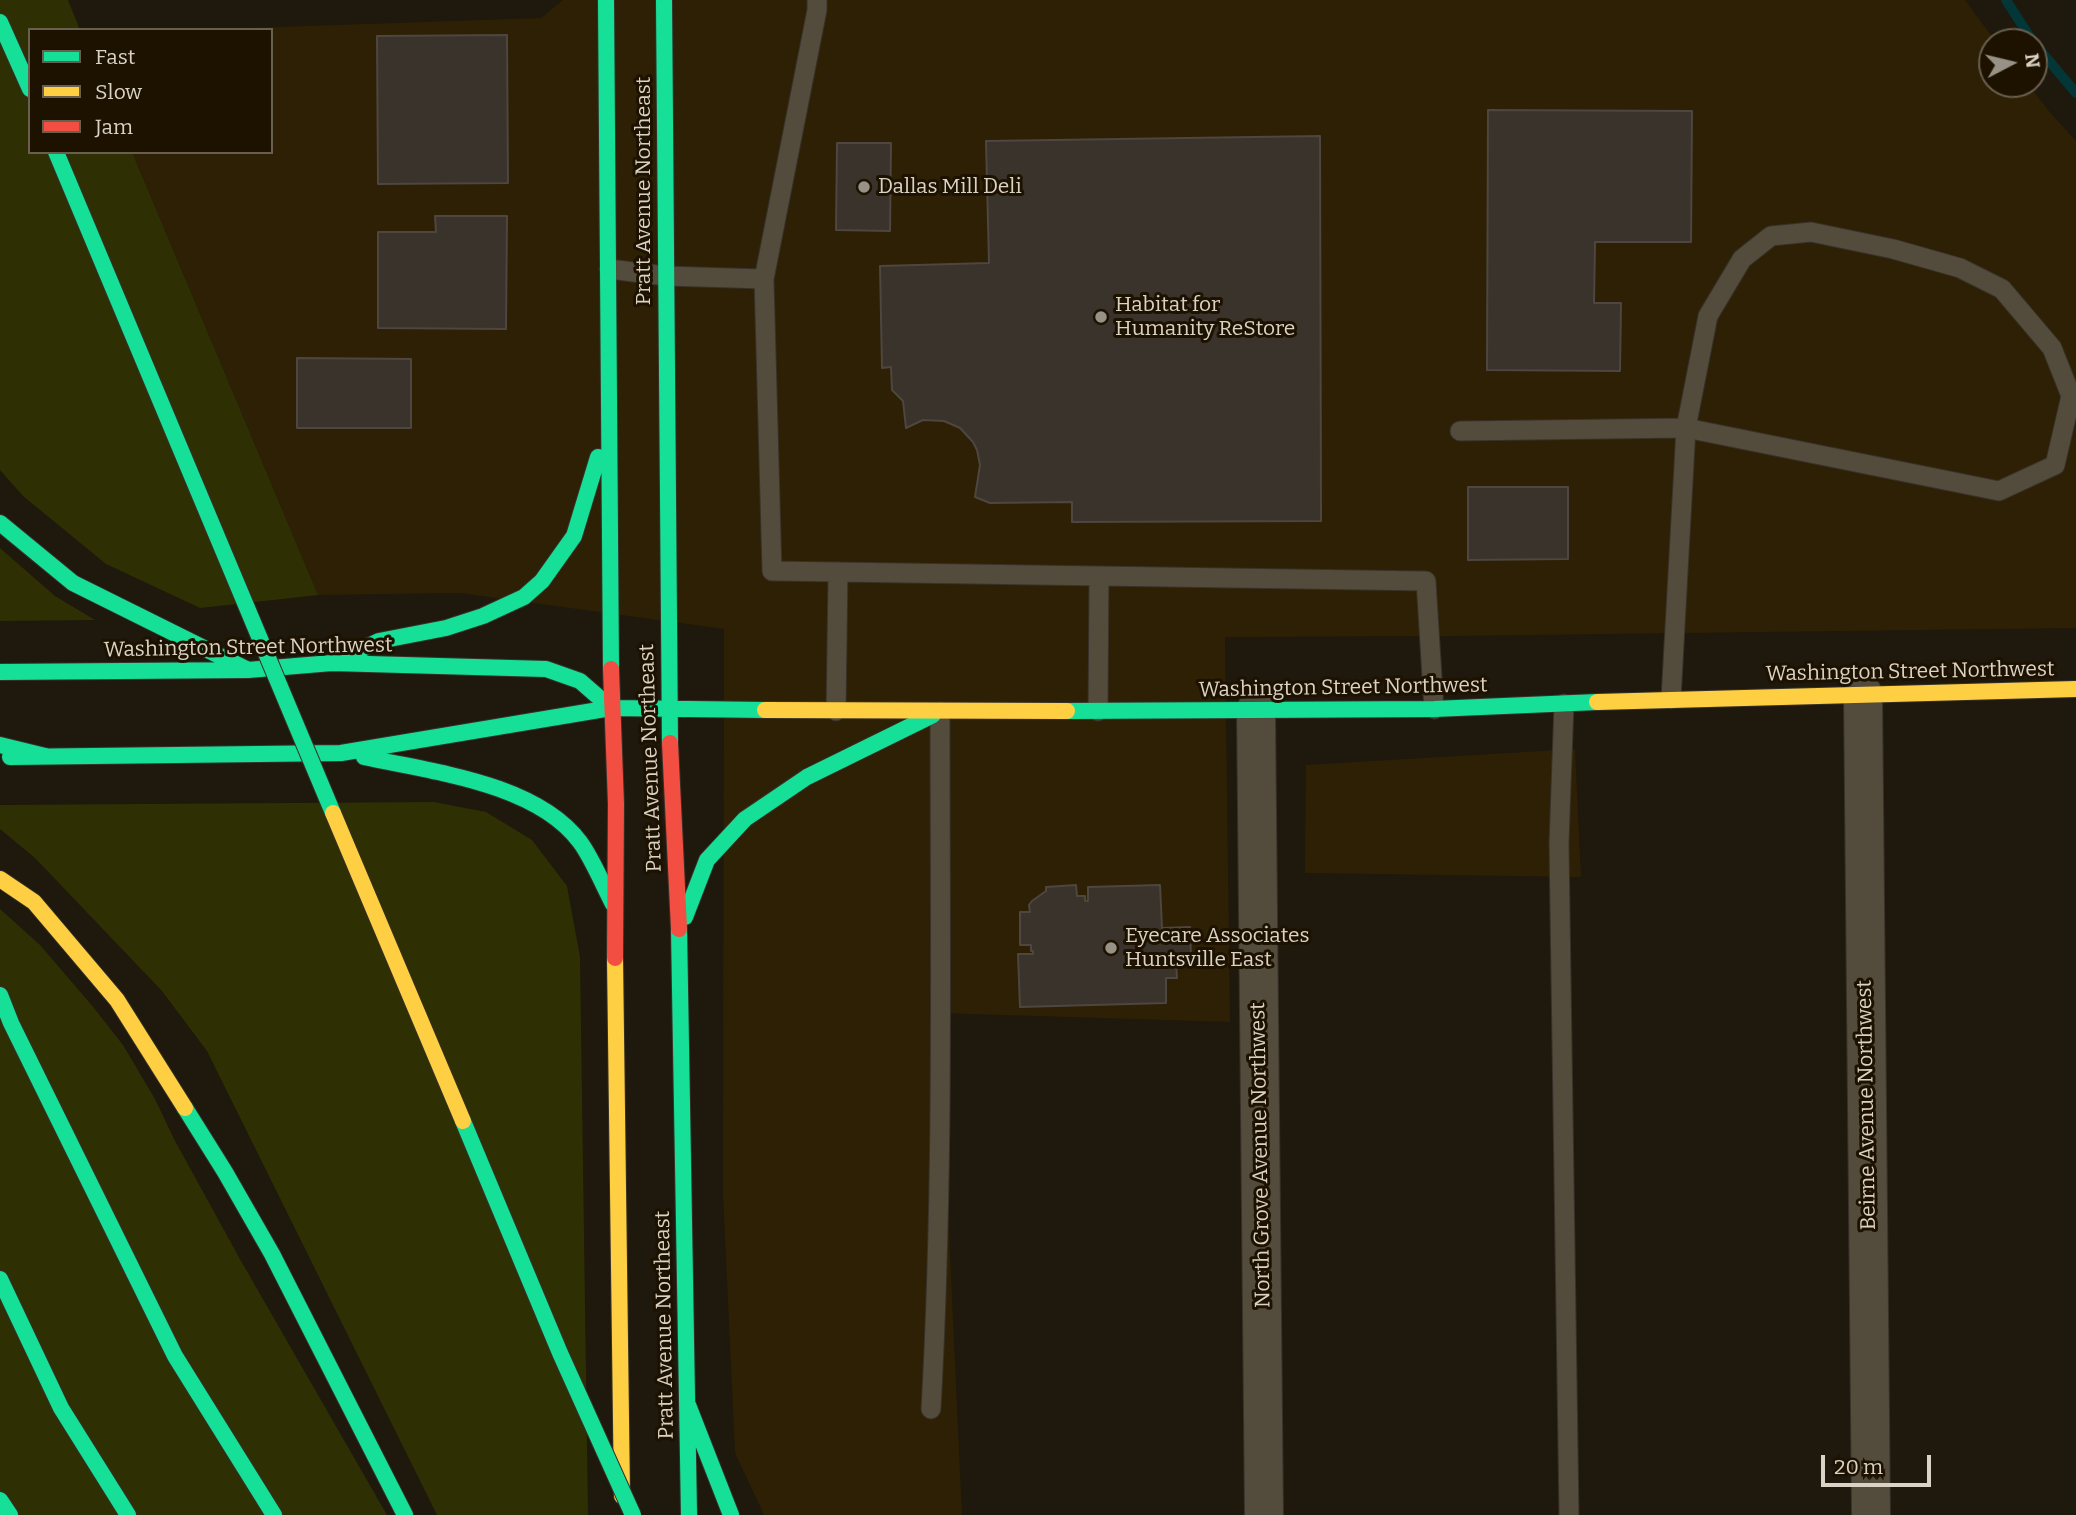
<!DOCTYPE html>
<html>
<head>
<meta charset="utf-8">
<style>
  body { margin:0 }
  #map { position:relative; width:2076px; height:1515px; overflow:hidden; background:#1e180d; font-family:Bitter,serif }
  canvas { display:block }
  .legend { position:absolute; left:28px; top:28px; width:245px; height:126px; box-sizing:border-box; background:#1d1200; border:2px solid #695f4f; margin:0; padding:9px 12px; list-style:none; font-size:21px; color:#dad2c5 }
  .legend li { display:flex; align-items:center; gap:14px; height:35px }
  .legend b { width:35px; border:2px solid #695f4f }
  .north { position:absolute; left:1978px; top:28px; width:70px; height:70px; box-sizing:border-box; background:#1d1200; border:2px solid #695f4f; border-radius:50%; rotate:83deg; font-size:19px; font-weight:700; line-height:28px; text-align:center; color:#dad2c5 }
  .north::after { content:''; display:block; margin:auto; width:24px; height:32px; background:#989185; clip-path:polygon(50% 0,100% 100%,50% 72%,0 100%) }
  .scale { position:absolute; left:1821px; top:1455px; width:110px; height:32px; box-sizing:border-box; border:4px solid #dad2c5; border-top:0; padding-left:9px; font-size:21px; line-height:24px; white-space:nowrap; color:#dad2c5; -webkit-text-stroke:5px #1d1200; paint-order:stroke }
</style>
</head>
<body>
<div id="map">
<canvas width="2076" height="1515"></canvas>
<ul class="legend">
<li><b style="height:9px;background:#16e098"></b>Fast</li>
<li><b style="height:9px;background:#ffcf43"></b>Slow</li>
<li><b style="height:9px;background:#f24e42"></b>Jam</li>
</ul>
<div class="north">N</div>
<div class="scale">20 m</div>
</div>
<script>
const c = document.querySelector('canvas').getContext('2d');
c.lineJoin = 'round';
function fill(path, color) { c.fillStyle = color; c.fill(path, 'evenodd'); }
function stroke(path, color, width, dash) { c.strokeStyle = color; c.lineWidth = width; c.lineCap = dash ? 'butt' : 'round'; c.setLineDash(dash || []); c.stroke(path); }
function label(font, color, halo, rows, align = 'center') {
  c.font = font + ' Bitter,serif'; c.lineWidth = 6; c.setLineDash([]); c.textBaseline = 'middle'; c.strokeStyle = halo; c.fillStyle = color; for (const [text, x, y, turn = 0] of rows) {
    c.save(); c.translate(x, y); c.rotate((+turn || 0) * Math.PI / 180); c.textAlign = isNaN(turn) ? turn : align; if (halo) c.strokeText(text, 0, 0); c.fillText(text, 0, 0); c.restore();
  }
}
const built = new Path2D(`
  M563,0H1965L1996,42H1992V84H2028L2048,110L2076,141V628L1453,636L1225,637L1230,1022L939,1013L962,1515H764L735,1453L723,1194L724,629L460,593L318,595L132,152H271V30H191L541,18Z
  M1575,749L1581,877L1305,873L1306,765Z`);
const green = new Path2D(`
  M0,0H68L80,30H30V152H132L318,595L200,608L106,564L23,496L0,470Z
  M0,548L55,596L95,620L0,621Z
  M434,802L486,812L532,840L567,886L580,957L588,1515H437L207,1051L162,991L35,858L0,829V805Z
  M0,909L40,945L94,1008L123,1045L155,1099L174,1139L241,1261L387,1515H0Z`);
const stream = new Path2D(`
  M2006,0L2033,42
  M2034,43L2076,93`);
const building = new Path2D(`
  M507,35L508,183L378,184L377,36Z
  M1488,110L1692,111L1691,242H1595L1594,303H1621L1620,371L1487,370Z
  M1320,136L1321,521L1072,522V502L990,503L975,497L980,465L977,450L973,442L960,428L944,421L923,420L906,428L903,401L892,390L891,367L882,368L880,266L989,263L986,141Z
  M837,143H891L890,231L836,230Z
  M435,216H507L506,329L378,328V232H436Z
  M297,358L411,359V428H297Z
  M1468,487H1568V559L1468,560Z
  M1076,885L1077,896H1085V901H1088V887L1160,885L1162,928L1190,927L1191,959L1176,960L1177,978H1166V1003L1020,1007L1018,954H1033V951H1031V945H1020V912H1030L1029,905L1032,901L1046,891V887Z`);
const lane = new Path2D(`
  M817,0V10L764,279L772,571L1426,581L1434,709
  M609,269L666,276L764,279
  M1460,431L1686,428L1999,491L2055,465L2071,396L2052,348L2002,289L1960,268L1893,249L1811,232L1771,236L1742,259L1708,316L1686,428L1671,699
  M1564,704L1559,843L1569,1515
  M836,711L838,572
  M1098,711L1099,577
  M931,1409C944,1177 940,944 940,712`);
const street = new Path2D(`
  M1863,694L1871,1515
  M1256,710L1264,1515`);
const fast = new Path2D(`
  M606,0L611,669
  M664,0L670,743
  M0,22L30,89
  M0,523L73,583L248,670
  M350,655L379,641L446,628L483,616L524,597L542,581L574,536L598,457
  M0,672L248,670L332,663L546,669L580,681L611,708
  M1067,711L1434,709L1597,702
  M0,745L45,756
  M10,757L341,753L611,708L765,710
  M364,757C432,772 536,783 580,842C592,858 603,885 613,904
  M685,917L707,860L745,819L807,777L933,715
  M679,929L689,1515
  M0,995L11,1023L175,1356L274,1515
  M185,1108L225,1172L272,1254L405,1515
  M0,1279L61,1408L128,1515
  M688,1405L731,1515
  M0,1500L10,1515`);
const slow = new Path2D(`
  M1597,702L2076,689
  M765,710L1067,711
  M0,879L34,902L117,1000L185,1108
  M615,958L622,1496`);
const jam = new Path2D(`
  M611,669L616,804L615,958
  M670,743L679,929`);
const fastBridge = new Path2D(`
  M56,152L333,813
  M463,1121L560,1353L633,1515`);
const slowBridge = new Path2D(`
  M333,813L463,1121`);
const markers = [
  [864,187,7,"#989185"],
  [1101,317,7,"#989185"],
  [1111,948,7,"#989185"]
];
const poiNames = [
  ["Dallas Mill Deli",878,187],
  ["Habitat for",1115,305],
  ["Humanity ReStore",1115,329],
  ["Eyecare Associates",1125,936],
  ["Huntsville East",1125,960]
];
const streetNames = [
  ["Pratt Avenue Northeast",644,191,-90],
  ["Washington Street Northwest",248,648,-1],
  ["Washington Street Northwest",1910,672,-1],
  ["Washington Street Northwest",1343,688,-1],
  ["Pratt Avenue Northeast",651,758,-92],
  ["Beirne Avenue Northwest",1867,1105,-91],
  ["North Grove Avenue Northwest",1261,1155,-91],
  ["Pratt Avenue Northeast",665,1325,-91]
];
fill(built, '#2d2004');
fill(green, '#2e3003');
stroke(stream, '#033637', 10);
fill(building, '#3a332c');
stroke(building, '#4e463f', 2);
stroke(lane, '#373128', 21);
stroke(street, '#373128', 40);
stroke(fast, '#373128', 18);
stroke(slow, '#373128', 18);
stroke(jam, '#373128', 18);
stroke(lane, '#534b3c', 19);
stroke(street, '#534b3c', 38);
stroke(fast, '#16e098', 16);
stroke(slow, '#ffcf43', 16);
stroke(jam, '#f24e42', 16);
stroke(fastBridge, '#373128', 18, []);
stroke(slowBridge, '#373128', 18, []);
stroke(fastBridge, '#16e098', 16);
stroke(slowBridge, '#ffcf43', 16);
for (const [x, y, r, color] of markers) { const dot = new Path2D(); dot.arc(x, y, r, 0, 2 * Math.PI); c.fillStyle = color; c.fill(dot); stroke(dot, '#1d1200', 2.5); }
label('21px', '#dad2c5', '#1d1200', poiNames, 'left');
label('21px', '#dad2c5', '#1d1200', streetNames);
</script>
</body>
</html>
